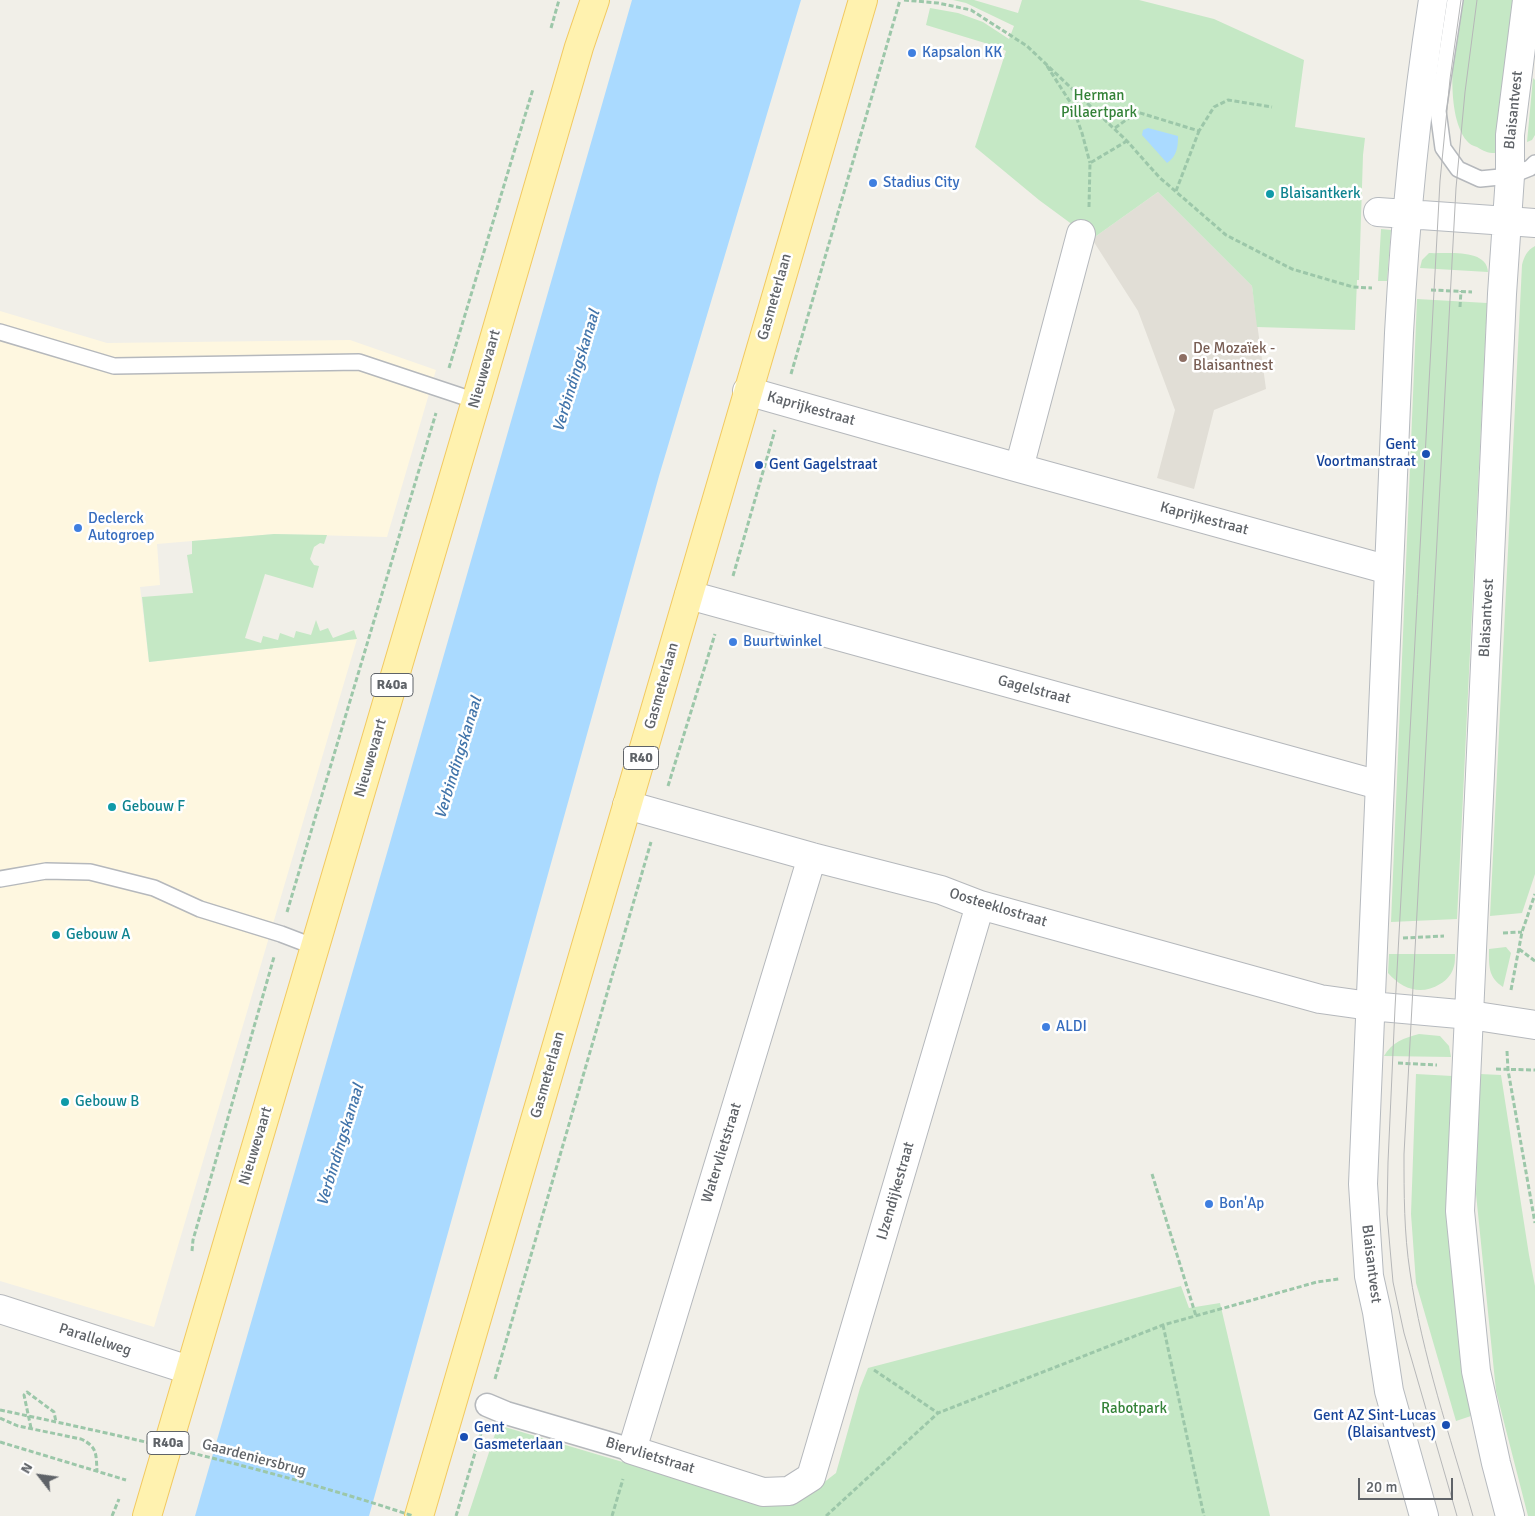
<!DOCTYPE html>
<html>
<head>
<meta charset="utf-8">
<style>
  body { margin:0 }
  #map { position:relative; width:1535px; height:1516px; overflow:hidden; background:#f1efe8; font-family:Signika,sans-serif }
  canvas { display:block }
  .north { position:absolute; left:15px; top:1451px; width:50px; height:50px; -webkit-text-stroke:4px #fff; paint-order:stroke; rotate:300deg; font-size:14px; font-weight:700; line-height:20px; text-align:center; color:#5f6368 }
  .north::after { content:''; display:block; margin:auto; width:18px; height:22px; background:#5f6368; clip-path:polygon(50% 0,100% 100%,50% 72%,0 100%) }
  .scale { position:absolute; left:1358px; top:1478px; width:95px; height:22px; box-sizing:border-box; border:2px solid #5f6368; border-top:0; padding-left:6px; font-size:15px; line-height:18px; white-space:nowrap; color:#5f6368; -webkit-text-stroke:4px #fff; paint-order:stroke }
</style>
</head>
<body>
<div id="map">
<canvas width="1535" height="1516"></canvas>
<div class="north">N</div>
<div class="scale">20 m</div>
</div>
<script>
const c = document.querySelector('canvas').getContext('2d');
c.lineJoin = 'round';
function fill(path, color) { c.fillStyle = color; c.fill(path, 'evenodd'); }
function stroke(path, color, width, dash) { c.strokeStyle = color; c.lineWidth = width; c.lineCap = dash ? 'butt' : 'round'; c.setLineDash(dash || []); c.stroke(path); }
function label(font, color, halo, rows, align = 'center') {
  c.font = font + ' Signika,sans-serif'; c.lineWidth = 5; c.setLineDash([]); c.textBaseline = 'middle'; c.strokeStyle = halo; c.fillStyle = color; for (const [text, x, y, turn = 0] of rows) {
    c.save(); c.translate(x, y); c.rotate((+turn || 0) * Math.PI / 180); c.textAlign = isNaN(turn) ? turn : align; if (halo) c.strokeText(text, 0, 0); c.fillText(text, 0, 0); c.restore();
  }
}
const commercial = new Path2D(`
  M0,311L107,343L350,340L436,370L387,537L274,534L157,544L160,585L140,587L149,662L357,639L154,1327L0,1281Z`);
const education = new Path2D(`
  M1158,192L1252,286L1266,389L1214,410L1194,489L1157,478L1175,410L1138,311L1092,239Z`);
const green = new Path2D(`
  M953,0H974L1018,13L1022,0H1139L1214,19L1304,60L1295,127L1365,138L1363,155L1359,280H1357L1355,330L1257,327L1252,286L1158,192L1092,239L1039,200L975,147L1006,51L998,47L926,25L930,8L958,13L983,22L1009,39L1014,26L966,3Z
  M1459,0H1514L1495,153C1487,153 1484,151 1477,147C1473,146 1469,144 1467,141C1443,112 1455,36 1459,0Z
  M1533,78L1535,80V135L1532,140L1527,142Z
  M1381,229L1391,230L1387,281H1378Z
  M1535,246V874L1522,913L1490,916L1522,265C1524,257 1527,250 1535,246Z
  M1429,253C1446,254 1487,248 1488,272L1420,268L1422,260Z
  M1417,299L1487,303L1457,919L1391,922Z
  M274,534L327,535L324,544L320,543L314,547L310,559L314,565L319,566L313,588L265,574L245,638L261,643L263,636L278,640L280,633L294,638L296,631L311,635L316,620L320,631L328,628L333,638L354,630L357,639L149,662L142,597L193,593L187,555L192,554V541Z
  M1506,947L1511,953L1503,987C1488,977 1489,966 1489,949Z
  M1389,954H1455C1455,958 1455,963 1454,966C1452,974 1447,980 1440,984C1421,996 1402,989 1388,973Z
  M1419,1034L1440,1036L1449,1046L1451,1057L1384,1056C1392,1042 1404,1038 1419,1034Z
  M1416,1074L1452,1076L1446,1211L1462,1373L1471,1416L1456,1421L1416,1283L1411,1214Z
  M1480,1074L1501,1075L1529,1255L1535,1286V1516H1528L1496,1391L1476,1194Z
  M1181,1286L1189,1308L1220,1303L1270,1516H468L498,1425L771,1506L791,1505L809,1494L836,1473L860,1388L868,1368Z`);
const water = new Path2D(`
  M632,0H801L659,476L369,1516H195L389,846Z
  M1148,128L1178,136C1178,147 1177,156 1167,163L1142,135L1143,130Z`);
const path = new Path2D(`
  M904,0L938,3L971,10L1027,46L1127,141L1159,177L1226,235L1292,269L1353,287L1372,288
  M551,28L559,0
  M1047,66L1072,105L1082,133L1090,163
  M1115,128L1137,112L1199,131L1214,107L1228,100L1272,107
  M1176,191L1199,131
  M1089,207L1090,163L1127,141
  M1431,290L1472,292
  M1460,307L1461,291
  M449,368L533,89
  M791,374L900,0
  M733,576L775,430
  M668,786L715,634
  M287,912L436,413
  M1503,933L1522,932
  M1403,938L1444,936
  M1519,949L1535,961
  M1511,990L1522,932L1535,894
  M1507,1051L1508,1070L1535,1223
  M1398,1063L1437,1065
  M1496,1069L1535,1070
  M1152,1174L1196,1316
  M192,1251L193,1240L274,957
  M1163,1325L1204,1516
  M874,1370L938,1413L1163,1325L1317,1282L1339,1279
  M495,1379L651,842
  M0,1418L18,1426L81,1439C98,1447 96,1455 97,1472
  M31,1428L24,1395L27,1392L54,1412L56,1422
  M0,1442L126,1480
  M112,1516L119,1499
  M456,1516L481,1433
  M612,1516L623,1479
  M826,1516L938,1413`);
const service = new Path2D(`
  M1455,0L1438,111L1443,148L1458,169L1480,179L1510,176L1530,168L1535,163
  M0,332L114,366L359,362L476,401
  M0,879L46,871L90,872L154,888L200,909L281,934L315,947`);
const pedestrian = new Path2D(`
  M487,1405L506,1413L632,1450`);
const minor = new Path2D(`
  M1507,221L1535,223
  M747,391L1019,468L1389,570
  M1019,468L1081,234
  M689,595L1379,785
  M627,805L812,857L941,890L980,905L1320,999L1370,1006
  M812,857L632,1450L763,1492L789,1491L811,1477L980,905
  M1470,1015L1535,1025
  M0,1309L189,1370`);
const secondary = new Path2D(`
  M1378,212L1507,221
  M1370,1006L1470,1015
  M1424,1516L1389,1391L1377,1312L1369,1276L1363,1184L1399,333C1405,221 1416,110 1433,0
  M1510,1516L1496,1463L1476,1371L1460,1211L1502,294L1510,176V135L1527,0`);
const primary = new Path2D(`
  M147,1516L476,401L579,47L595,0
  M419,1516L863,0`);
const tram = new Path2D(`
  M1457,1516L1404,1333L1393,1282L1387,1214L1388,1162L1395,1008L1440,181L1450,79L1461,0
  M1473,1516C1450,1436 1422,1355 1410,1272C1404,1233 1404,1194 1404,1154L1456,188L1465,92L1477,0`);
const pathBridge = new Path2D(`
  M0,1410C138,1439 279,1471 413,1516`);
const markers = [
  [912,53,5,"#3f7fe0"],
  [873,183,5,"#3f7fe0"],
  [1270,194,5,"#0f9aa8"],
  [1183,358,5,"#8d6e63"],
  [1426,454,5,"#1a4fb4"],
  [759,465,5,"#1a4fb4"],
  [78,528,5,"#3f7fe0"],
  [733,642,5,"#3f7fe0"],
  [112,807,5,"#0f9aa8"],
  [56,935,5,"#0f9aa8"],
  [1046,1027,5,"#3f7fe0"],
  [65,1102,5,"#0f9aa8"],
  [1209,1204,5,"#3f7fe0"],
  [1446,1425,5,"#1a4fb4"],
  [464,1437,5,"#1a4fb4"]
];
const shields = [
  [392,685,42],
  [641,758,35],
  [168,1443,42]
];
const shieldNames = [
  ["R40a",392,685],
  ["R40",641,758],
  ["R40a",168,1443]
];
const shopNames = [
  ["Kapsalon KK",922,53],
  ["Stadius City",883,183],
  ["Declerck",88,519],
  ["Autogroep",88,536],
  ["Buurtwinkel",743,642],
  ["ALDI",1056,1027],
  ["Bon'Ap",1219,1204]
];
const parkNames = [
  ["Herman",1099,96],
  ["Pillaertpark",1099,113],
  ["Rabotpark",1134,1409]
];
const streetNames = [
  ["Blaisantvest",1514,110,-84],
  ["Gasmeterlaan",775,297,-74],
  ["Nieuwevaart",485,369,-74],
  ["Kaprijkestraat",811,409,16],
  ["Kaprijkestraat",1204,519,15],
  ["Blaisantvest",1487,618,-87],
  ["Gasmeterlaan",662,686,-74],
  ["Gagelstraat",1034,690,15],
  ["Nieuwevaart",371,758,-74],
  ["Oosteeklostraat",998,908,17],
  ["Gasmeterlaan",548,1075,-74],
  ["Nieuwevaart",256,1146,-73],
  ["Watervlietstraat",722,1153,-73],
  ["IJzendijkestraat",896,1191,-74],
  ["Blaisantvest",1371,1264,83],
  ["Parallelweg",95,1340,18],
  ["Biervlietstraat",650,1456,17],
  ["Gaardeniersbrug",254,1458,15]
];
const cultureNames = [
  ["Blaisantkerk",1280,194],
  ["Gebouw F",122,807],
  ["Gebouw A",66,935],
  ["Gebouw B",75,1102]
];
const educationNames = [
  ["De Mozaïek -",1193,349],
  ["Blaisantnest",1193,366]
];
const transitNames = [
  ["Gent",1416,445],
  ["Voortmanstraat",1416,462],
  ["Gent Gagelstraat",769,465,"left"],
  ["Gent AZ Sint-Lucas",1436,1416],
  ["(Blaisantvest)",1436,1433],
  ["Gent",474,1428,"left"],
  ["Gasmeterlaan",474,1445,"left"]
];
const waterNames = [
  ["Verbindingskanaal",577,371,-73],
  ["Verbindingskanaal",459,758,-73],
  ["Verbindingskanaal",341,1145,-73]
];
fill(commercial, '#fef7e0');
fill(education, '#e1ded6');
fill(green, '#c5e8c5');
fill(water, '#aadaff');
stroke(service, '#b5b8bc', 18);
stroke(pedestrian, '#b5b8bc', 25);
stroke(minor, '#b5b8bc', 30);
stroke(secondary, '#b6babf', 30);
stroke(primary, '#f2c960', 30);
stroke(path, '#9cc7a9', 3, [5, 2.5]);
stroke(service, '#fff', 15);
stroke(pedestrian, '#fff', 22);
stroke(minor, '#fff', 28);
stroke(secondary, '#fff', 28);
stroke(primary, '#fff2af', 28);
stroke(tram, '#b6b7b8', 1);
stroke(pathBridge, '#9cc7a9', 3, [5, 2.5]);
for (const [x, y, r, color] of markers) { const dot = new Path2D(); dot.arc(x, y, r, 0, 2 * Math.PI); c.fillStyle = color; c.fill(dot); stroke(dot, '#fff', 2); }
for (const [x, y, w] of shields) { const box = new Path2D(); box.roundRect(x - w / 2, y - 11.5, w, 23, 4); c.fillStyle = '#fff'; c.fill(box); stroke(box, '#5f6368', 1); }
label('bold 14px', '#5f6368', null, shieldNames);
label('15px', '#366cbe', '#fff', shopNames, 'left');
label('15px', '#348238', '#fff', parkNames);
label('15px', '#5f6368', '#fff', streetNames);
label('15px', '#0d838f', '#fff', cultureNames, 'left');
label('15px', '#785e54', '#fff', educationNames, 'left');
label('15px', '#164399', '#fff', transitNames, 'right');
label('italic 16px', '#4174aa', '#fff', waterNames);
</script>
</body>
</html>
